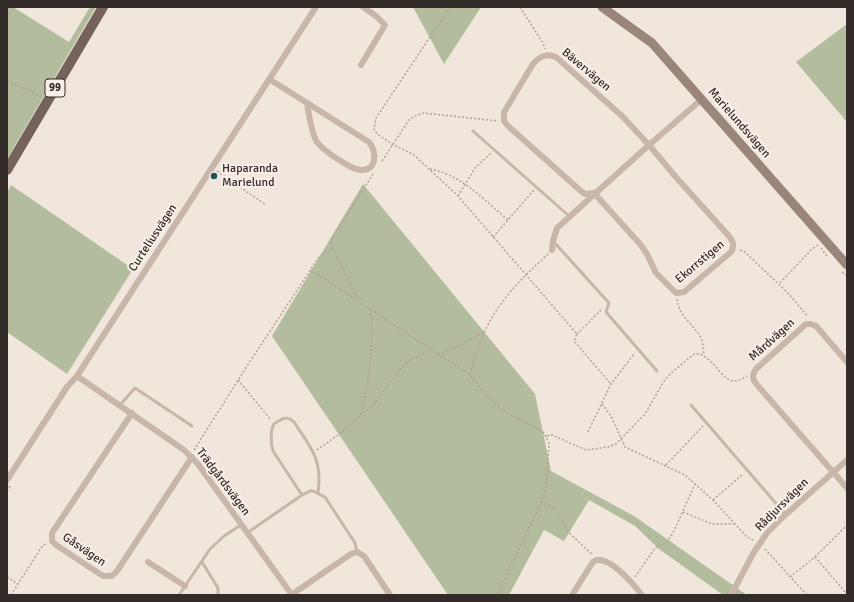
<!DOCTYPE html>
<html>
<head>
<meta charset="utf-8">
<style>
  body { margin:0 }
  #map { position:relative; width:854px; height:602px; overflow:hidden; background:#f0e6dc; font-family:Signika,sans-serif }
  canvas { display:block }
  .frame { position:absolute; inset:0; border:8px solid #342c28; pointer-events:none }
</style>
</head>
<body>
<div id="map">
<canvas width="854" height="602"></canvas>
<div class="frame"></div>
</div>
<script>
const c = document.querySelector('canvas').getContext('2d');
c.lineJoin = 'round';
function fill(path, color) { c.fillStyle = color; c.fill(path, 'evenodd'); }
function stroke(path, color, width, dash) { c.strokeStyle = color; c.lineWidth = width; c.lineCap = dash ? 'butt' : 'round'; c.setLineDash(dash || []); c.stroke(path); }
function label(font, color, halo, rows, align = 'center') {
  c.font = font + ' Signika,sans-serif'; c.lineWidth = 4; c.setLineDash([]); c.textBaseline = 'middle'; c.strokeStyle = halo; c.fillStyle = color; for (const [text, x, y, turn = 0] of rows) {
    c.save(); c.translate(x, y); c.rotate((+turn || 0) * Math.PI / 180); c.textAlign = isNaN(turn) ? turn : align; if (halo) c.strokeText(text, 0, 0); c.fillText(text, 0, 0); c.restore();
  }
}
const green = new Path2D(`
  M7,7H13L69,42L90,7H96L7,159Z
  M413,7H481L444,64Z
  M847,24V122L796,62Z
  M363,184L535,394L551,471L634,516L747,595H723L659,549L635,526L589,500L564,541L544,530L509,595H448L272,336Z
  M11,185L133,269L67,374L7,332V192Z`);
const path = new Path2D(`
  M450,7L376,118L374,129L377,134L392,144L414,155L458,196L577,334L574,341L611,384
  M520,7L543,43L545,49
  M7,81L41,96
  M382,161L409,120L415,116L424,113L498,121
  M430,169C462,175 484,200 508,220
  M217,171L266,205
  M458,196L475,168L491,153
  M493,237L534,190
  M821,248L827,256
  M740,250L745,252L789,294L808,317
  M311,270L470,375L494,403L504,411L543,432L546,437L549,443L546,488L540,505L497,595
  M842,272L847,275
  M780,283L812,249L818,245
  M677,299C679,316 691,322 700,336C703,340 703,349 704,354
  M359,301L331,245V240L373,174
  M577,334L601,310
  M438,354C455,349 468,341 483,332
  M470,374C474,361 478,346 484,333C499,300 521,279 548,254
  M238,380L271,420
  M602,404L611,416L625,447L685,475L713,500L746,536L754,541
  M361,414C370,377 373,347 371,309
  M588,432L611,384L634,354
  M547,436L552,435L586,450L608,447L616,444L645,414L664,381L670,374L694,354C711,351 722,383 735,381C739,381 744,378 747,376
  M194,450L249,363L319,257L324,253L333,249
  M317,450L338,435L373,405L400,369L410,360L431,350
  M666,465L703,426
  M7,491L10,486
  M713,500L743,474
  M541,502L550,506L556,511L563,521L568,532L593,555
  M683,512L712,524H734
  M765,549L806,594L809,595
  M815,557L847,594
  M7,577L18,584
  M635,577L655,548L666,543L673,533L695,484
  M790,577L815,557L847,525
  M11,595L43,545L47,544`);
const lane = new Path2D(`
  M473,131L569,216
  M554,242L609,303L606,312L657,371
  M120,405L135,388L192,426
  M691,405L786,515
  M302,495L273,451C271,444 270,430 274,424C276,422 279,421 282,419C287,417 290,418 294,422C311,448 323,460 318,493
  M247,533L302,495L310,491H313L325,497L355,543L357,552
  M202,562L218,588V595
  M179,595L210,549L224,536L241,525`);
const street = new Path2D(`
  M361,65L385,25L376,16L363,7
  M269,79L369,142C377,152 377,171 361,170C351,170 323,150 317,142C311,133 309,114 307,103
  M594,193L585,194L582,192L508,126L504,121V112L533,64C540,56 546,53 556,57L623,117L649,145L702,99
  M552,250L553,241L557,228L649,145L674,175L729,236C733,242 735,245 731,252L684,292L676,293L656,273L647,254L640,244L594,193
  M847,362L816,326L811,324H806L756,369C751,376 753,380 758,386L847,488
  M77,376L184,450L198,464L292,595
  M132,413L52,533V541L56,545L103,576H112L117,571L192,457
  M7,480L67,387L77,376L316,7
  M148,562L185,586
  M291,595L351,554L357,552L364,556L390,595
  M572,595L593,562C607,552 634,585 642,595
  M731,595L754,552L767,533L783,517L847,460`);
const secondary = new Path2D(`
  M602,7L652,43L847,265`);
const primary = new Path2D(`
  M7,170L103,7`);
const markers = [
  [214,176,4,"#225052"]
];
const shields = [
  [55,88,20]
];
const shieldNames = [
  ["99",55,88]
];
const streetNames = [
  ["Bävervägen",586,70,40],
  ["Marielundsvägen",739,123,49],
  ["Curteliusvägen",153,238,-57],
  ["Ekorrstigen",700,262,-40],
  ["Mårdvägen",772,340,-42],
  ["Trädgårdsvägen",223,482,53],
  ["Rådjursvägen",782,505,-45],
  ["Gåsvägen",84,550,34]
];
const poiNames = [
  ["Haparanda",222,169],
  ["Marielund",222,183]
];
fill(green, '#b3bd9e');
stroke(path, '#b2a094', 1.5, [2, 2]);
stroke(lane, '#c7b6a9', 3);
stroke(street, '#c7b6a9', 6);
stroke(secondary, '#9a857b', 9);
stroke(primary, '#75635b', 10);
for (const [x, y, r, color] of markers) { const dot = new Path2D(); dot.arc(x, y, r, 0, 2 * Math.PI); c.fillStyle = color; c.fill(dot); stroke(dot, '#f8f0e8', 1.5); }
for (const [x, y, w] of shields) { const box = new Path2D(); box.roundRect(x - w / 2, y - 9, w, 18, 3); c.fillStyle = '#f8f0e8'; c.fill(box); stroke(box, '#342c28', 1); }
label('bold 11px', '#342c28', null, shieldNames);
label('12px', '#342c28', '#f8f0e8', streetNames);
label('12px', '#342c28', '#f8f0e8', poiNames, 'left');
</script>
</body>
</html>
